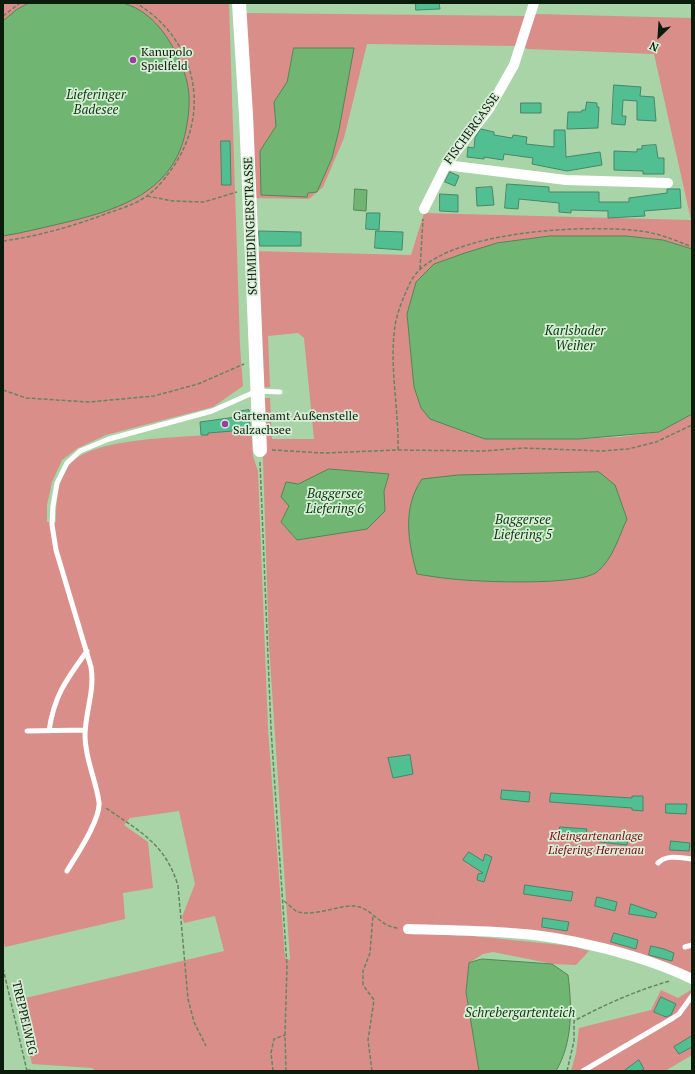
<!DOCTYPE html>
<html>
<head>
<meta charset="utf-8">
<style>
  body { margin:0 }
  #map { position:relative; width:695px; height:1074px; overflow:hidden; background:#a8d4a7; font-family:"PT Serif",serif }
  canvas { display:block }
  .frame { position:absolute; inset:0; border:4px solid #0c1c0c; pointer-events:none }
  .north { position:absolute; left:639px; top:16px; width:40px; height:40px; -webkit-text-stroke:3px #d8eed7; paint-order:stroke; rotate:205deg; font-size:11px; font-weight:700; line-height:16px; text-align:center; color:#0c1c0c }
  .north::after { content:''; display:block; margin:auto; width:14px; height:18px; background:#0c1c0c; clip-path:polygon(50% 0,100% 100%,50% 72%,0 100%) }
</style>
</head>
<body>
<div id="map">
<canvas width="695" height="1074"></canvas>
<div class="frame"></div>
<div class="north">N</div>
</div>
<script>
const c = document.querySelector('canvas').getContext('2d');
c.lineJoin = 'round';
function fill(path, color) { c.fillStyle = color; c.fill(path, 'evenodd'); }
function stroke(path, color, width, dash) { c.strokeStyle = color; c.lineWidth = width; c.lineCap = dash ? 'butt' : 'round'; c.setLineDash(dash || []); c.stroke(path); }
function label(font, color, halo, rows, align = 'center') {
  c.font = font + ' "PT Serif",serif'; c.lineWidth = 3.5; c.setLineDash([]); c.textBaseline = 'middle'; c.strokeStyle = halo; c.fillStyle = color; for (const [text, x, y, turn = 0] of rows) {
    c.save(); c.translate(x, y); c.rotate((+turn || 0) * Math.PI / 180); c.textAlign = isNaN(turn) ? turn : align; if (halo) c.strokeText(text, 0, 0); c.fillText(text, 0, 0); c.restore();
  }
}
const green = new Path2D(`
  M3,3H229L240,346L243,386L213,407L106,435L78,448L62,460L52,482L47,505V522H56C56,503 57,479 70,464C93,438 173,438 208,435V433L233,431V428L251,426L253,456L258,471L268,729L285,958L290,960L269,645L261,398H270L272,439H314L304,338L298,333L268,336L270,387L260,388L254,251L411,255L424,213L691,220L654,54L528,49L517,46L367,44L344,138L323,187L309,199L253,198L245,13L526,16L536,14L692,18V249L663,240L626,236H550L497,243L407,314L414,387L421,408L454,428L485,439H578L620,437L659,432L692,414V973L575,938L435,927L444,902L433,932L572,946L589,951L576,965L553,964L493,952L483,954L469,963L466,992L479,1071H96L92,1068L32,1064L17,1000L224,951L215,916L184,923L182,917L195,884L179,811L130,818L124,825L148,842L153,888L123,893L125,919L5,947L3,939ZM294,48H353L339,130L332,158L317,192L308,193L260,151L276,126L274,102L287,82ZM329,469L389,474L384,491L385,511L326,535L297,540L281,522L289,506L286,482L298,484ZM458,475H506L597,572L574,579L506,581L452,579L417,574Z
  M692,989V1055L665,1071H571L576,1053L579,1028L651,1010L661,990L678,998Z`);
const water = new Path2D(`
  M29,3C53,3 76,3 99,3C107,3 119,1 126,4C152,12 170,38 180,62C190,83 191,101 187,124C177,193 118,210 59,224C41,228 22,233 3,236V21L16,10Z
  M294,48H354L339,130L332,158L317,192L308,193L307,197L261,195L260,151L276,126L274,102L287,82Z
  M355,189L367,190L366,211L354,210Z
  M550,236H626L663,240L692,249V414L659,432L579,439H485L430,419L421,408L414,387L407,314L416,282L434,264L465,253L497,243Z
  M329,469L389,474L384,491L385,511L367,529L297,540L281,522L289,506L281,497L286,482L298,484Z
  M599,472L615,485L627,519C619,536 613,559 597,572C579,586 479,582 453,579C441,578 429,576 417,574C408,542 402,508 422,479L458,475Z
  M482,959L552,964L568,975C572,1007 573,1042 556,1071H479L466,992L469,963Z`);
const building = new Path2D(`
  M416,3H439L440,9L416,10Z
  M614,85L641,87L640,96L654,97L656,121L637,120V101L623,100L622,116H626L625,125L612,124Z
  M587,102L597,103V107H599L598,128L567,129L568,112H581L582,110H585Z
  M521,103H541V113H521Z
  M481,129L494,132V135L512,138L513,135L527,137L526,144L554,147V130H565L566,157L600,152L602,165L567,171L532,164L533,158L504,154L503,160L484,157V159L467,157L468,147L474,148L475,138Z
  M221,141H230L231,185H222Z
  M656,145L658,158H664V174H643V171L614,170V151L637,152V149H642V146Z
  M450,172L459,176L455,186L445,182Z
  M507,184L549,187V192H599V202H629V198L667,193V189H680L681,208L644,211L645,216L608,218V211L571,210V213L559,212V203L519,199L518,209L505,208Z
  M492,187L494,205L477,206L476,188Z
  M440,194L458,195V212L440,211Z
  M367,213H380L379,230L366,229Z
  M259,231L301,232V246H260Z
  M376,231L403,232L402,250L375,248Z
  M249,410L250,426L233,428V431L208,433V435H201L200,422L236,417V412Z
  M410,755L413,774L393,778L388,758Z
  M502,790L530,792L529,802L501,799Z
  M551,793L632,798V796H643V811L632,810V808L550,802Z
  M666,804H687L686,814L666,813Z
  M560,827L587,829L585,838L559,836Z
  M599,833L628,836L627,845L599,842Z
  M671,841L690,843L689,851L670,850Z
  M469,852L483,861L485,854L492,857L484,882L477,880L478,874L483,873L463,860Z
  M525,885L573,892L571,901L524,894Z
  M597,897L617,902L615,911L595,906Z
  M631,904L657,913L655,918L629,914Z
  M543,918L569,922L567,931L542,927Z
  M614,933L638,940L636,949L611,942Z
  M651,946L664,949L674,953L672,961L649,955Z
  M661,997L676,1004L671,1015L666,1017L654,1012Z
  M692,1036V1047L679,1054L674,1047Z
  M639,1060L644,1069L640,1071H624Z`);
const path = new Path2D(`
  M3,16L20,3
  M147,196L173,201L204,202L237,192
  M3,241C39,236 74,226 108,213C120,209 133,205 144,198C155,191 164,180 171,170C213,112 196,39 136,3
  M420,269L423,219
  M3,390L26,398L89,402L154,396L198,384L244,364
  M272,450L324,453L398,450L483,451L524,448L601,451L628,449L656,442L692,425
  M398,450C399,410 389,366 395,326C397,312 404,296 410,283C435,230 588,224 640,231C658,233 675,240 692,247
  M260,462L271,729L287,966L285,1035L286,1071
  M106,808C139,831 166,844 178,886L188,999L194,1022L206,1046
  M284,901C288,904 292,908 296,911C311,918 338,905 355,906C372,908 380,927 398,928
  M3,968L27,1071
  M27,1070L41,1071
  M273,1071L271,1053L274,1039L285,1035
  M372,1071L368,1040L374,1000L363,985V971L370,953L373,915
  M567,1071L574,1041V1021C604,1005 637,990 670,981`);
const lane = new Path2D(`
  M27,731L85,730
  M49,731C54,696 66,680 87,651
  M658,863C666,854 681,858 692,859
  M67,871C76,856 101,819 99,802C96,780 85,759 85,736C85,712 95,692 91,667L56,550L52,525L53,506L57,483L67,463L80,451L109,439L212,411L257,391L280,392
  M685,947L692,945
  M583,1071L673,1018L679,1014L692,996`);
const street = new Path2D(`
  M446,165L566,180L668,183
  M424,209L446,165L489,109L514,65L534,3
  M408,929C442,930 476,930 511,933C565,936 643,955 692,979`);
const secondary = new Path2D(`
  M239,3L246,115L260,450`);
const markers = [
  [133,60,4,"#9b3ba4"],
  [225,424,4,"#9b3ba4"]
];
const poiNames = [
  ["Kanupolo",141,53],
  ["Spielfeld",141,67],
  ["Gartenamt Außenstelle",233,417],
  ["Salzachsee",233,431]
];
const streetNames = [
  ["FISCHERGASSE",472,129,-54],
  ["SCHMIEDINGERSTRASSE",251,226,-92],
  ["TREPPELWEG",24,1018,77]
];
const parkNames = [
  ["Kleingartenanlage",596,837],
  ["Liefering Herrenau",596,851]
];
const waterNames = [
  ["Lieferinger",96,95],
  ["Badesee",96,110],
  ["Karlsbader",575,331],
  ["Weiher",575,346],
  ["Baggersee",335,494],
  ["Liefering 6",335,509],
  ["Baggersee",523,520],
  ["Liefering 5",523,535],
  ["Schrebergartenteich",520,1013]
];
fill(green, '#da8e89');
fill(water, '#70b571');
stroke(water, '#528753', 1);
fill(building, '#52bf93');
stroke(building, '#47856a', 1);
stroke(path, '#658464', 1.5, [4, 2]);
stroke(lane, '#fff', 5);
stroke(street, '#fff', 10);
stroke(secondary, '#fff', 14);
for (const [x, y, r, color] of markers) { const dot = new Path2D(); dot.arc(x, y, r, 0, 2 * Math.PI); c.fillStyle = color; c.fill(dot); stroke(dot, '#d8eed7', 1.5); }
label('12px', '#0c1c0c', '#d8eed7', poiNames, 'left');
label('12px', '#0c1c0c', '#d8eed7', streetNames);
label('italic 12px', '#800715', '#d8eed7', parkNames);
label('italic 13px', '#083a0d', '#d8eed7', waterNames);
</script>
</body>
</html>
